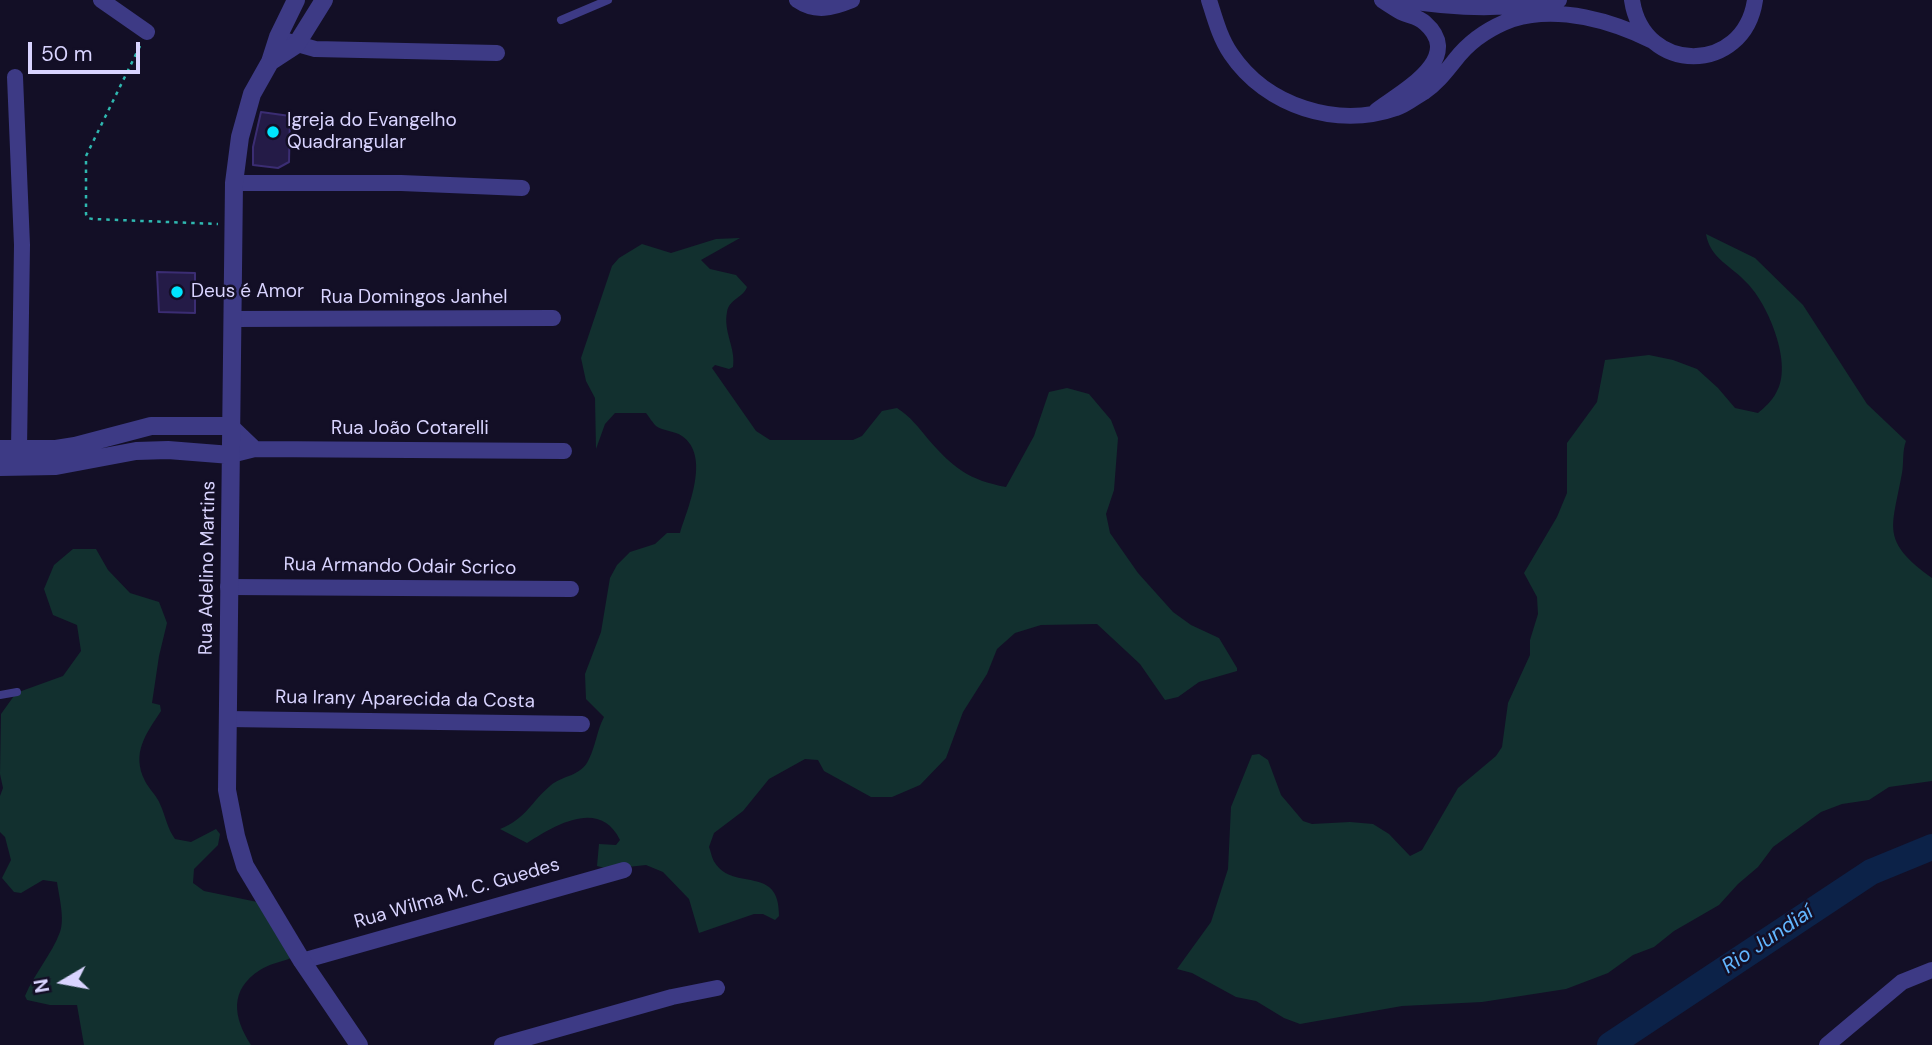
<!DOCTYPE html>
<html>
<head>
<meta charset="utf-8">
<style>
  body { margin:0 }
  #map { position:relative; width:1932px; height:1045px; overflow:hidden; background:#130f26; font-family:"DM Sans",sans-serif }
  canvas { display:block }
  .north { position:absolute; left:28px; top:947px; width:70px; height:70px; -webkit-text-stroke:5px #130f26; paint-order:stroke; rotate:260deg; font-size:19px; font-weight:700; line-height:28px; text-align:center; color:#d9d4ff }
  .north::after { content:''; display:block; margin:auto; width:24px; height:32px; background:#d9d4ff; clip-path:polygon(50% 0,100% 100%,50% 72%,0 100%) }
  .scale { position:absolute; left:28px; top:42px; width:112px; height:32px; box-sizing:border-box; border:4px solid #d9d4ff; border-top:0; padding-left:9px; font-size:21px; line-height:24px; white-space:nowrap; color:#d9d4ff; -webkit-text-stroke:5px #130f26; paint-order:stroke }
</style>
</head>
<body>
<div id="map">
<canvas width="1932" height="1045"></canvas>
<div class="north">N</div>
<div class="scale">50 m</div>
</div>
<script>
const c = document.querySelector('canvas').getContext('2d');
c.lineJoin = 'round';
function fill(path, color) { c.fillStyle = color; c.fill(path, 'evenodd'); }
function stroke(path, color, width, dash) { c.strokeStyle = color; c.lineWidth = width; c.lineCap = dash ? 'butt' : 'round'; c.setLineDash(dash || []); c.stroke(path); }
function label(font, color, halo, rows, align = 'center') {
  c.font = font + ' "DM Sans",sans-serif'; c.lineWidth = 5; c.setLineDash([]); c.textBaseline = 'middle'; c.strokeStyle = halo; c.fillStyle = color; for (const [text, x, y, turn = 0] of rows) {
    c.save(); c.translate(x, y); c.rotate((+turn || 0) * Math.PI / 180); c.textAlign = isNaN(turn) ? turn : align; if (halo) c.strokeText(text, 0, 0); c.fillText(text, 0, 0); c.restore();
  }
}
const green = new Path2D(`
  M1706,234L1755,258L1803,305L1867,404L1906,441C1902,452 1904,462 1902,473C1892,529 1880,540 1932,578V781L1889,787L1869,800L1842,804L1821,812L1773,847L1758,867L1738,884L1719,905L1674,931L1654,947L1633,955L1608,973L1566,989L1482,1002L1402,1006L1300,1024L1284,1018L1256,1001L1236,997L1192,973L1177,969L1211,922L1228,869L1231,807L1252,755L1259,754L1268,760L1281,795L1303,821L1312,824L1350,822L1373,824L1389,834L1410,856L1422,850L1458,788L1496,756L1502,747L1508,703L1530,655V640L1538,614L1537,597L1524,573L1557,517L1567,493V443L1597,402L1605,360L1649,355L1673,360L1697,369L1718,388L1735,408L1758,413C1764,408 1772,401 1776,393C1794,365 1768,304 1747,283C1732,266 1710,259 1706,234Z
  M740,238L701,260L710,269L736,275L747,287C743,298 729,299 727,312C723,332 736,348 733,367L729,369L715,365L712,368L756,431L770,440H853L862,436L882,411L897,408C911,417 918,427 928,439C953,468 969,480 1006,487L1034,436L1049,392L1067,388L1089,394L1111,420L1118,438L1114,490L1106,514L1110,533L1138,573L1173,612L1191,625L1219,638L1237,668V671L1199,682L1178,697L1165,700L1140,664L1097,624L1041,625L1015,633L997,649L987,674L963,712L946,758L920,785L892,797H871L824,771L818,760L805,759L769,779L743,811L714,833L709,847C711,852 712,859 715,863C734,892 780,864 779,916L775,920L763,914H754L699,933L689,899L663,872L646,865L609,869L597,866L599,844L616,845L620,840C600,798 555,825 527,843L500,829C527,818 530,803 550,786C562,775 581,777 589,759C596,745 597,730 604,717L586,699L585,674L601,632L610,578L617,565L630,552L655,544L667,533H680C688,507 711,456 682,436C675,431 663,431 656,426C653,423 649,417 646,413H615L605,424L596,449L595,398L586,381L581,358L612,266L619,258L642,244L671,253L716,239Z
  M73,549H96L108,570L130,593L159,602L167,623L159,656L152,703L160,705L161,711C146,734 131,753 145,781C149,789 157,796 160,804C166,817 167,828 175,839L191,842L216,829L220,834L218,845L194,869L193,883L204,891L267,904L291,958C281,962 269,964 260,970C229,990 233,1017 251,1045H84L77,1005H50L27,1000L25,996C34,974 52,954 60,932C65,919 59,896 57,882L43,880L21,893L14,892L2,878L11,860L5,837L0,832V796L3,788L0,774L1,714L16,693L63,676L81,651L77,625L53,615L44,589L54,565Z`);
const river = new Path2D(`
  M1610,1045L1871,872L1932,847`);
const building = new Path2D(`
  M261,112L290,116L289,162L278,168L253,165V147Z
  M157,272L195,273V313L159,312Z`);
const path = new Path2D(`
  M140,46L86,156V214L87,218L93,219L218,224`);
const service = new Path2D(`
  M561,20L608,0
  M0,695L17,692`);
const minor = new Path2D(`
  M101,0L147,32
  M797,0C816,13 832,8 852,0
  M1209,0C1215,19 1220,38 1231,54C1266,106 1337,129 1396,108C1406,105 1415,97 1424,92C1439,82 1449,67 1460,54C1474,38 1494,26 1513,19C1559,5 1612,21 1653,41
  M1404,0C1456,9 1508,10 1559,0
  M1632,0C1643,75 1744,75 1755,0
  M287,41L315,49L497,53
  M15,77L22,245L19,449
  M1376,111C1399,93 1466,59 1425,23C1418,16 1409,16 1401,12C1394,8 1388,4 1382,0
  M234,183H401L522,188
  M233,319L553,318
  M231,426L255,449
  M231,455L255,449L564,451
  M228,587L571,589
  M227,719L582,724
  M302,961L624,870
  M502,1045L672,997L717,988
  M1827,1045L1902,982L1932,970`);
const tertiary = new Path2D(`
  M296,0L278,37L270,62L252,94L240,137L234,183L227,790L236,836L245,866L302,961L359,1045
  M270,62L296,45L324,0
  M0,449H56L75,446L151,426H231
  M0,467L56,466L136,451L168,450L231,455`);
const markers = [
  [273,132,7,"#00e5ff"],
  [177,292,7,"#00e5ff"]
];
const poiNames = [
  ["Igreja do Evangelho",287,121],
  ["Quadrangular",287,143],
  ["Deus é Amor",191,292]
];
const streetNames = [
  ["Rua Domingos Janhel",414,298],
  ["Rua João Cotarelli",410,429],
  ["Rua Armando Odair Scrico",400,567,1],
  ["Rua Adelino Martins",208,568,-89],
  ["Rua Irany Aparecida da Costa",405,700,1],
  ["Rua Wilma M. C. Guedes",457,894,-16]
];
const waterNames = [
  ["Rio Jundiaí",1768,940,-34]
];
fill(green, '#12302f');
stroke(river, '#0c2248', 26);
fill(building, '#241b47');
stroke(building, '#3b2d73', 2);
stroke(path, '#2fb8b0', 2.5, [3.5, 5]);
stroke(service, '#3d3a85', 8);
stroke(minor, '#3d3a85', 16);
stroke(tertiary, '#3d3a85', 18);
for (const [x, y, r, color] of markers) { const dot = new Path2D(); dot.arc(x, y, r, 0, 2 * Math.PI); c.fillStyle = color; c.fill(dot); stroke(dot, '#130f26', 2.5); }
label('19px', '#d9d4ff', '#130f26', poiNames, 'left');
label('19px', '#d9d4ff', '#130f26', streetNames);
label('italic 21px', '#62b6ff', '#130f26', waterNames);
</script>
</body>
</html>
